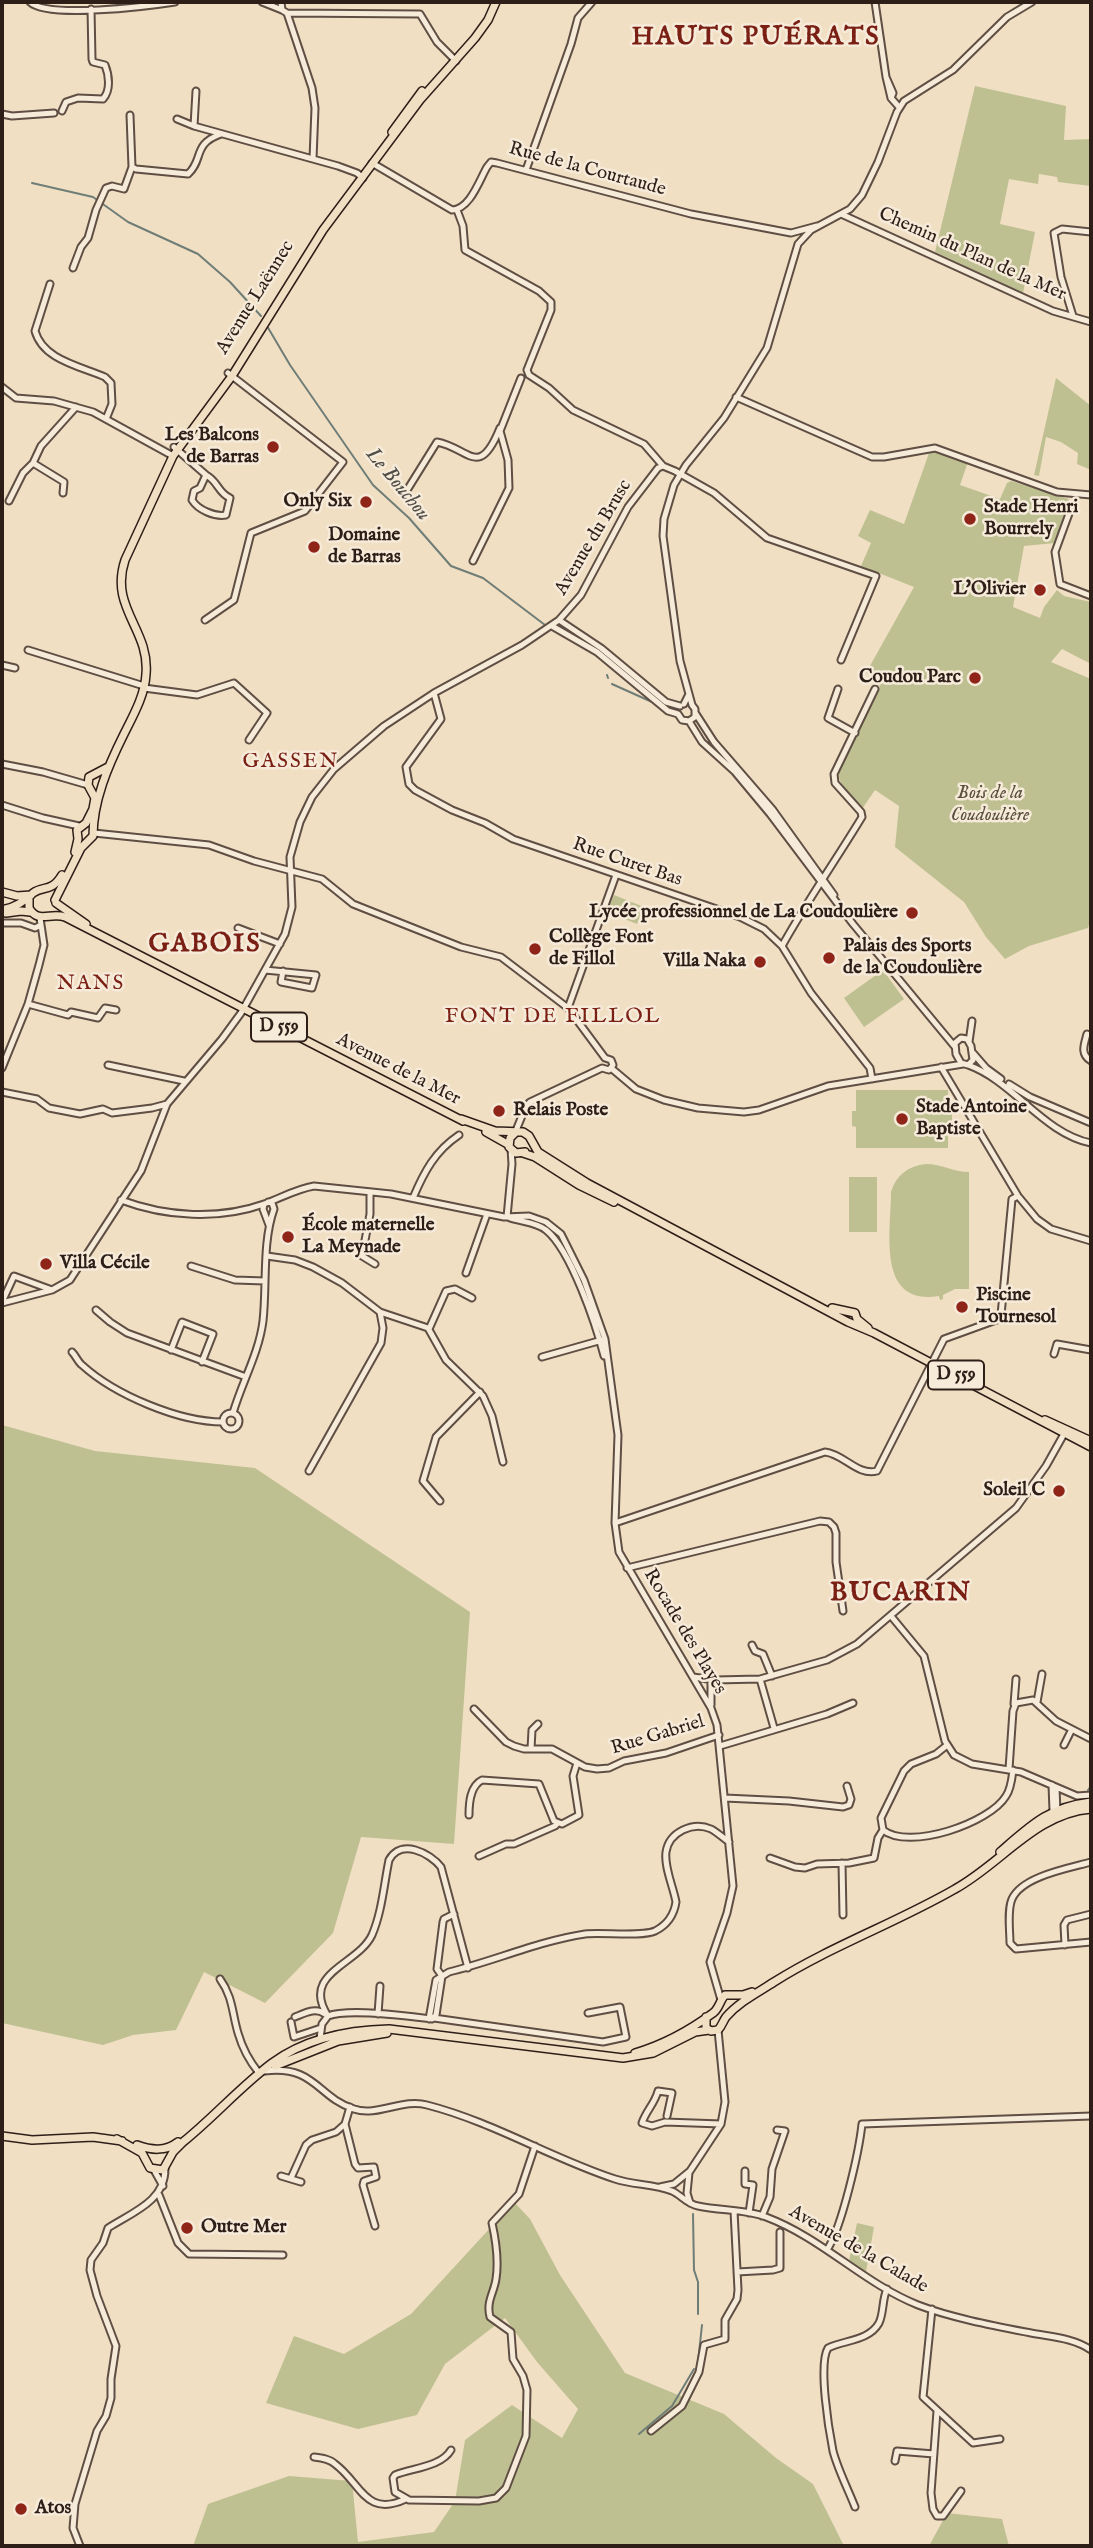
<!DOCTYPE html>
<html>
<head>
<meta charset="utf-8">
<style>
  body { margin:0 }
  #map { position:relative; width:1093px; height:2548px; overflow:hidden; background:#f1dfc4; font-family:"IM FELL English",serif }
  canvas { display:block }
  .frame { position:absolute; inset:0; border:4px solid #2e1e18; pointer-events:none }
</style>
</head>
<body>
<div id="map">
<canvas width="1093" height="2548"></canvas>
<div class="frame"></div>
</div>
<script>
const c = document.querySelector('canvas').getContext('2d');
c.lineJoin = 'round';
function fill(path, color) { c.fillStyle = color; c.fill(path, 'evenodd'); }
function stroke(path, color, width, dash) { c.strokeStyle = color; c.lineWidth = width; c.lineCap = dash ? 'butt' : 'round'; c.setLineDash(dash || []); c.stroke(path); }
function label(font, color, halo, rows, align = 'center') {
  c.font = font + ' "IM FELL English",serif'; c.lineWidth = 5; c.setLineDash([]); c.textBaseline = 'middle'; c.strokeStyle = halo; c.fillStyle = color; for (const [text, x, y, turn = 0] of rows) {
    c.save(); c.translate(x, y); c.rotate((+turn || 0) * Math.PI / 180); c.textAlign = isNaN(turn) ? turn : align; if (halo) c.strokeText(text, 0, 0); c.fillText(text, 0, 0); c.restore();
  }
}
const green = new Path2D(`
  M975,86L1066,106L1064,140L1091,139V186L1058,182L1057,177L1039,174L1038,184L1009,179L1000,224L1035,232L1023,293L935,252Z
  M1056,378L1091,406V470L1077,464L1078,453L1061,442L1046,437L1039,476L1034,475Z
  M934,452L968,462L960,485L1000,499L1007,483L1011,481L1069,499L1055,543L1024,546L1013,607L1040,618L1044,607L1057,590L1064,596L1091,602V664L1062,649L1051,662L1091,679V918L1088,928L1029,946L1005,959L986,937L964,902L895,847L899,806L875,790L862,809C855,800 841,788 839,777C837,762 872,704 880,686L873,682L875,677L866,673L914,587L861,566L871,543L858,536L870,510L904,524L929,453Z
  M614,895L644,907L637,924L607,912Z
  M883,970L904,999L864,1027L844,998Z
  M856,1090H948V1112H952V1129L948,1130V1148H856V1127L852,1126V1111H856Z
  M926,1164C942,1164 953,1172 969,1172V1289H955L943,1295V1299L940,1300L939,1296C876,1306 891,1232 891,1192C896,1175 908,1166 926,1164Z
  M849,1177H877V1232H849Z
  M2,1425L95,1451L255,1468L470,1612L454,1844L361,1837L333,1933L265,2003L204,1972L176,2030L133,2035L103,2045L2,2023Z
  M514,2202L530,2219L560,2275L625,2373L724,2414L776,2458L813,2484L844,2546H193L208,2504L289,2476L352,2481L358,2542L434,2532L455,2501L465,2440L512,2405L562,2438L578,2409L537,2362L505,2318L445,2364L417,2415L358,2429L266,2403L294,2336L344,2354L411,2314Z
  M857,2223L874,2227L866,2272L849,2261Z
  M947,2513L1002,2519L1009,2546H929Z`);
const stream = new Path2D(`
  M32,183L93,197L128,222L198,254L230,282L261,316
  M267,326L290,365L373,485L409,518L451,566L483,578L545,625
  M607,675L608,678
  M612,684L652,702
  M1088,1790L1091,1786
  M693,2214L694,2270L698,2282V2314
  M698,2362L702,2325
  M639,2434L672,2406L694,2369`);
const minor = new Path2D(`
  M30,2C47,19 149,6 175,2
  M262,2L282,10
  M281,2L282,10L287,13L312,88L315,108L313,159
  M875,2L886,77
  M287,13L420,14L437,42L456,61
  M891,98L893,93L886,77L891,98L899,107
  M62,111L66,102L78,98L103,99C111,90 109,75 105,65L93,62L92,59L91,9
  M2,114L12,116L54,113
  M130,115L132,167L136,169L188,174C204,160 192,144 221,134
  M177,119L194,126L338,166L357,173L363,178
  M194,126L196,91
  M372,163L452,210C470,209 479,181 487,167L491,162L497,163L691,214L791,233L817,226
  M526,170L571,44L578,18L592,2
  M457,210L463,226L465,250L539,291L551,302V310L527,370
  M841,214L1053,311L1091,322
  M73,268L81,247L88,238L96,210L106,188L112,186L124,189L132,167
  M50,284L35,331C43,360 80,366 105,377L111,383L112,404L106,419
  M1073,316L1061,277L1054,233L1062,229L1091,232
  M527,370L529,375L549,388L573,410L644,444L663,466
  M2,387L16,398L54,401L93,412L173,456
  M736,397L872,457H884L935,448L1057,492L1091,495
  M174,447L206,475L200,488L194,491L192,500C198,510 215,517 226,515L230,498C218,493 218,481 206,475
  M63,493L64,482L33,463L41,446L76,407
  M404,495L437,442C469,448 479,480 500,428
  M9,501L23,473L33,463
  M1070,511L1055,552L1060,584L1091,596
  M473,561L509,488L508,460L500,431L521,378
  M205,620L234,600L251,533L305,511L343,462L228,373
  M559,620L601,648L666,702L680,706
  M552,626L597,652L668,711L678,714L682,720L689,721L695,717V709L692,705L680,661L663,536L664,519L674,485L686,465L724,418L767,348L798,244L811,230L850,209L862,195L878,162L897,112L904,101L953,70L1007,17L1032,2
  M28,650L144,686
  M2,665L15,668
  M144,688L197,695L234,683L267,713L249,740
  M838,689L828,718L855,733
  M434,693L441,719L406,767L409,784L415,790L452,810L485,823L513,839L740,917L764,929L782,946L811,993L870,1068L872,1079
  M684,704L689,694
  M696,714L714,742L773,810L834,895
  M689,721L702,742L735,772L770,814L853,924L955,1047
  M2,764L43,772L88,785
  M2,805L43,818L79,826
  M94,833L209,845L254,861L322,879L353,904L461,947L501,957L568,1008L605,1058L611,1060L613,1065L609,1070L602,1068L530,1102L526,1106L515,1133
  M2,923H21L35,928L41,925
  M238,928L280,944
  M782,946C807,901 836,860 862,817L861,812L835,783L834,774L875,689
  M265,970L316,975L312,988L281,982L283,971
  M28,1004L68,1015L71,1012L98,1018L105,1008L116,1010
  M568,1008L616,875
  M1087,1034C1084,1045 1080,1054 1091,1061
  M961,1038L967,1039L971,1046L973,1060L968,1065L961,1063L956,1054L955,1043Z
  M969,1042L972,1021
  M973,1053L986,1068L1001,1079
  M108,1065L184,1081
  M968,1065C1013,1081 1044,1134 1091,1143
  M941,1067L1018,1196L1037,1219L1051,1229L1091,1241
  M2,1068L28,1004L39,965L44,945L40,918
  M611,1068L636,1089L664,1100L698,1108L744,1112L759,1110L828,1086L963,1064
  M1009,1084L1030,1097L1091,1123
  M2,1092L37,1099L49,1108L80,1114L103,1109L112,1113L152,1108L167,1104
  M370,1192V1214L362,1256L375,1264
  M413,1198C424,1172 435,1151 459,1135
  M121,1200C166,1217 219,1220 264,1204C281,1198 296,1189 314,1186L391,1194L504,1217L529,1216L546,1222L561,1234L584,1280L605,1339L618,1435L615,1523L619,1552L711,1708L717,1725L733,1886L727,1913L710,1962L721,2000
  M264,1204L263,1209L269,1225
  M507,1217L512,1164L511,1149
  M510,1218C522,1222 536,1222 546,1230C571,1250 596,1325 604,1356
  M267,1256L295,1260L313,1267L342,1283L380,1312L428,1328L446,1360L483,1396L492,1416L503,1462
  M191,1266L235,1280L265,1281
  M466,1273L487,1214
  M2,1302L14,1276L52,1290
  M2,1303L52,1290L70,1280L141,1171L167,1104L222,1039L241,1013L285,934L292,907L290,857L300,822L312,797L334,769L384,726L434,693L522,645L559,620L581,595L628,507L658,468L663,466L675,471L714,493L767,538L876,576L841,660
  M96,1310L110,1322L127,1333L246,1377
  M429,1329L446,1291L455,1289L472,1298
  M171,1350L182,1322L213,1334L202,1362
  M72,1352C76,1356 78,1362 82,1365C115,1395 179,1422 223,1422
  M1054,1354L1057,1344L1091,1350
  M542,1357L602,1340
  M233,1413C242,1382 259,1353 263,1321C267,1285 262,1243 274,1209L272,1203L268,1202
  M223 1421a8 8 0 1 1 16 0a8 8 0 1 1-16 0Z
  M309,1471L381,1343L383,1328L380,1312
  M440,1501L423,1481L436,1437L480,1392
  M615,1523L825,1452C844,1454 857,1476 877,1471L944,1339L999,1319L1001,1315L1012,1199L1018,1196
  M627,1568L820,1521L829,1522L834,1527L836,1533V1562L843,1611
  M891,1616L924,1656L945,1741L954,1755L972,1764L1021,1772L1077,1796L1091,1795
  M752,1645L755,1651L763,1654L772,1676
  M693,1677L715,1680L760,1679L827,1660L857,1644L1016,1508L1046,1466L1064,1434
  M760,1679L774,1728
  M1037,1702L1042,1674
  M1014,1704L1016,1679
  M711,1705V1683
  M474,1709L506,1742L514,1746L524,1749H552L585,1767L597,1769L609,1768L624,1761L666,1753L719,1735
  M1064,1745L1071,1731
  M720,1746L827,1714L853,1703
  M531,1749L532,1730L538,1724
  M1009,1769L1013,1711L1016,1703L1033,1700L1056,1721L1091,1739
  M1052,1785L1053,1811L1055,1812
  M1056,1788L1057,1811
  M725,1798L789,1801L843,1807L849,1805L851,1799L847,1786
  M469,1815C469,1803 470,1786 482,1780L539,1784L554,1821L562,1824L579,1815L573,1776L577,1763
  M883,1830L881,1818L904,1771L911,1764L936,1754L946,1746
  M479,1856L506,1844H514L555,1826L557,1824
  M770,1858L795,1867L805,1868L817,1864L849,1863L874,1858L878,1838L883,1830C909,1851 990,1823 1006,1796C1011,1789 1012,1778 1013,1770
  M1091,1862C1070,1868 1022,1876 1012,1899C1007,1910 1010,1931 1010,1943L1016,1949L1091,1942
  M842,1863L843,1915
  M1065,1945L1064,1925L1067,1920L1091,1914
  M442,1976L437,1969L443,1922L444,1919L454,1914
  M220,1979C233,1997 232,2013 238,2033C242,2047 250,2062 259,2073
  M378,2014L380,1986
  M328,2016C300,1973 358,1965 372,1935C382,1912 384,1884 389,1860C401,1838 430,1853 441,1867L468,1968
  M328,2016C348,2008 408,2016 432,2019L436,2015L442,1976
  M295,2017C305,2013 316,2007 325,2014
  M434,2018L603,2042L626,2037L620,2007L588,2013
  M429,2019L436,1980L449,1972C494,1961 539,1941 585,1934C603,1932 641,1937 655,1931C667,1925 674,1915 676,1902C673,1886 664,1867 666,1852C669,1832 693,1821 711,1829C717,1832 723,1838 729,1842
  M291,2022L294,2037L321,2028
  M320,2039L322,2024L328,2016
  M265,2071C315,2065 317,2097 354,2109C377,2117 403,2098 427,2105C493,2122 551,2158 615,2179C633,2185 654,2184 672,2191C681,2195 687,2204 698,2206C721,2211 745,2209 766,2217C822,2238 863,2283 918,2305C952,2318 995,2326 1031,2333C1052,2337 1074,2338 1091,2350
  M350,2107L345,2124L355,2164L358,2168L374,2167L376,2177L364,2181L363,2185L375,2226
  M667,2116L672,2093L658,2091C655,2103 646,2111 642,2123L652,2126L665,2122L721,2124
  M154,2170L163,2186
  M745,2171V2184L753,2185L749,2213
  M689,2173L687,2193L690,2203
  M281,2176L301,2182
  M291,2178L306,2145L312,2140L336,2132L345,2124
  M660,2187L674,2184L690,2171L721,2124L725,2102L718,2030
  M159,2195L178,2243L189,2254L283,2255
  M762,2216L770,2197L772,2169L785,2131L777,2130
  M827,2250C842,2227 859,2152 862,2124L1091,2116
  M737,2272L773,2270L780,2268V2232
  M932,2309L923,2397L973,2443L1000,2439
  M937,2411L931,2493L933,2509L937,2516H943L961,2491
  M651,2431L682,2406L699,2372L704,2345L725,2339V2320L737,2299L738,2290L734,2211
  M451,2450C441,2467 412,2468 395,2475L393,2478L395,2492L409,2500L479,2501L496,2498L506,2488L526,2436L527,2390L523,2376L513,2359L511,2332L490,2317C486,2301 494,2293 496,2279C499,2260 496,2241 492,2223L519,2194L535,2146
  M314,2457C322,2458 330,2459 335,2464C361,2483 365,2518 406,2499
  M895,2461L897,2451L934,2454
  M855,2507C848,2489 838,2470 833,2451C829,2431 818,2364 828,2348C844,2340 869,2341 879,2323C884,2313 882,2299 887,2289
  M80,2546L73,2528L75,2504L97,2431L106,2416L111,2398V2379L116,2346L97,2296L90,2270L91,2260L103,2243L108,2228C133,2212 165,2201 165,2169`);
const major = new Path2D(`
  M392,132L422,91
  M75,852L78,839L77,830L86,823L93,809L95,798L88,785L89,777L108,767
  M2,892L17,896L31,895
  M29,898V908C38,924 50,912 65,917L463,1121
  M55,900L81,848L93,836C93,801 108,766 124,734C133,716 145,695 146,674C150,629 109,608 125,560L173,456L232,376L323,230L420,100L475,38L488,20L496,2
  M56,903L86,924
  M2,910C16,907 23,902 33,893C44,885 51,893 62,875
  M6,913L21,911L30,912
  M461,1119L495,1131L523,1132L529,1136L538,1152L587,1183L848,1322L874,1333L1091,1447
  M486,1132L509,1145
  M515,1133L510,1138L509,1147L516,1153L525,1152
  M523,1153L535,1157L579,1185L614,1202
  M832,1308L855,1313L857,1319L868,1328
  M1045,1420L1091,1441
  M1000,1852C1031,1825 1049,1807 1091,1802
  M706,2017V2028L711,2031L718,2030C722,2026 723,2021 726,2017C739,2002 757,1993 774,1982C831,1946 896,1923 955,1889C1001,1864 1036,1813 1091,1809
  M635,2053C662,2045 690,2030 713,2013C719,2009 720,2000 725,1995H743L752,1992
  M275,2066L338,2041L387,2033
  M2,2136L32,2140L93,2137L122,2141
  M117,2139L142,2153L150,2168L163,2170L173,2152L183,2142C214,2117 240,2087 272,2063C306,2038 348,2030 389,2029L623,2058L653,2053L695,2032L709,2030
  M137,2145C151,2150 165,2152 178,2142`);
const markers = [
  [273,447,7,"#8f2418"],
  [366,502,7,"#8f2418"],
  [970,519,7,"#8f2418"],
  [314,547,7,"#8f2418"],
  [1040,590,7,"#8f2418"],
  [975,678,7,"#8f2418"],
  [912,913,7,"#8f2418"],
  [535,949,7,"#8f2418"],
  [829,958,7,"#8f2418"],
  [760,962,7,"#8f2418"],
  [499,1111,7,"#8f2418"],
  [902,1119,7,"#8f2418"],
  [288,1237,7,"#8f2418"],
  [46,1264,7,"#8f2418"],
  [962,1307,7,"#8f2418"],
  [1059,1491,7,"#8f2418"],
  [187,2228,7,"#8f2418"],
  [21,2509,7,"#8f2418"]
];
const shields = [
  [279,1027,56],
  [956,1375,56]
];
const shieldNames = [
  ["D 559",279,1027],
  ["D 559",956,1375]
];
const streetNames = [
  ["Rue de la Courtaude",587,170,15],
  ["Chemin du Plan de la Mer",972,255,24],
  ["Avenue Laënnec",256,298,-58],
  ["Avenue du Brusc",594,538,-59],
  ["Rue Curet Bas",627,863,19],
  ["Avenue de la Mer",398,1070,27],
  ["Rocade des Playes",684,1632,59],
  ["Rue Gabriel",658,1736,-17],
  ["Avenue de la Calade",858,2250,30]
];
const poiNames = [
  ["Les Balcons",259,436,"right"],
  ["de Barras",259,458,"right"],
  ["Only Six",352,502,"right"],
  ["Stade Henri",984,508],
  ["Bourrely",984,530],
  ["Domaine",328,536],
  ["de Barras",328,558],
  ["L'Olivier",1026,590,"right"],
  ["Coudou Parc",961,678,"right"],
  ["Lycée professionnel de La Coudoulière",898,913,"right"],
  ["Collège Font",549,938],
  ["de Fillol",549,960],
  ["Palais des Sports",843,947],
  ["de la Coudoulière",843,969],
  ["Villa Naka",746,962,"right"],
  ["Stade Antoine",916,1108],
  ["Baptiste",916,1130],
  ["Relais Poste",513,1111],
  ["École maternelle",302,1226],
  ["La Meynade",302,1248],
  ["Villa Cécile",60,1264],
  ["Piscine",976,1296],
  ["Tournesol",976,1318],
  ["Soleil C",1045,1491,"right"],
  ["Outre Mer",201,2228],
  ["Atos",35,2509]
];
const parkNames = [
  ["Bois de la",990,794],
  ["Coudoulière",990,816]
];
const waterNames = [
  ["Le Bouchou",397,485,50]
];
const neighbourhoodNames = [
  ["GASSEN",291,763],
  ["NANS",91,985],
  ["FONT DE FILLOL",553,1018]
];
const districtNames = [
  ["HAUTS PUÉRATS",756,39],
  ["GABOIS",205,946],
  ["BUCARIN",901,1595]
];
fill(green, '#bec091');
stroke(stream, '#6f7d77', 2);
stroke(minor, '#5f4e43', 9);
stroke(major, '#2e1e18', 10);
stroke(minor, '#f6ead9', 5);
stroke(major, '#f1dfc4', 7);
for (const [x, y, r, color] of markers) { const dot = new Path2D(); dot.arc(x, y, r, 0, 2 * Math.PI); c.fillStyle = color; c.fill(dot); stroke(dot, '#f6ead9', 2.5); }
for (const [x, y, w] of shields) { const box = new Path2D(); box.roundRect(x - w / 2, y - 14.5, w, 29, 5); c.fillStyle = '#f6ead9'; c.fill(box); stroke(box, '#2e1e18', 2); }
label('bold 18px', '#2e1e18', null, shieldNames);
label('19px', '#2e1e18', '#f6ead9', streetNames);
label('bold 19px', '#2e1e18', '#f6ead9', poiNames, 'left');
label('italic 19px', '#594f3c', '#f6ead9', parkNames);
label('italic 21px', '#4f4d48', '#f6ead9', waterNames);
c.letterSpacing = '2px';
label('21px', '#7a1f14', '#f6ead9', neighbourhoodNames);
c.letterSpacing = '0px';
c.letterSpacing = '2px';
label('bold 26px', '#7a1f14', '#f6ead9', districtNames);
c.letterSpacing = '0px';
</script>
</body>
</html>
